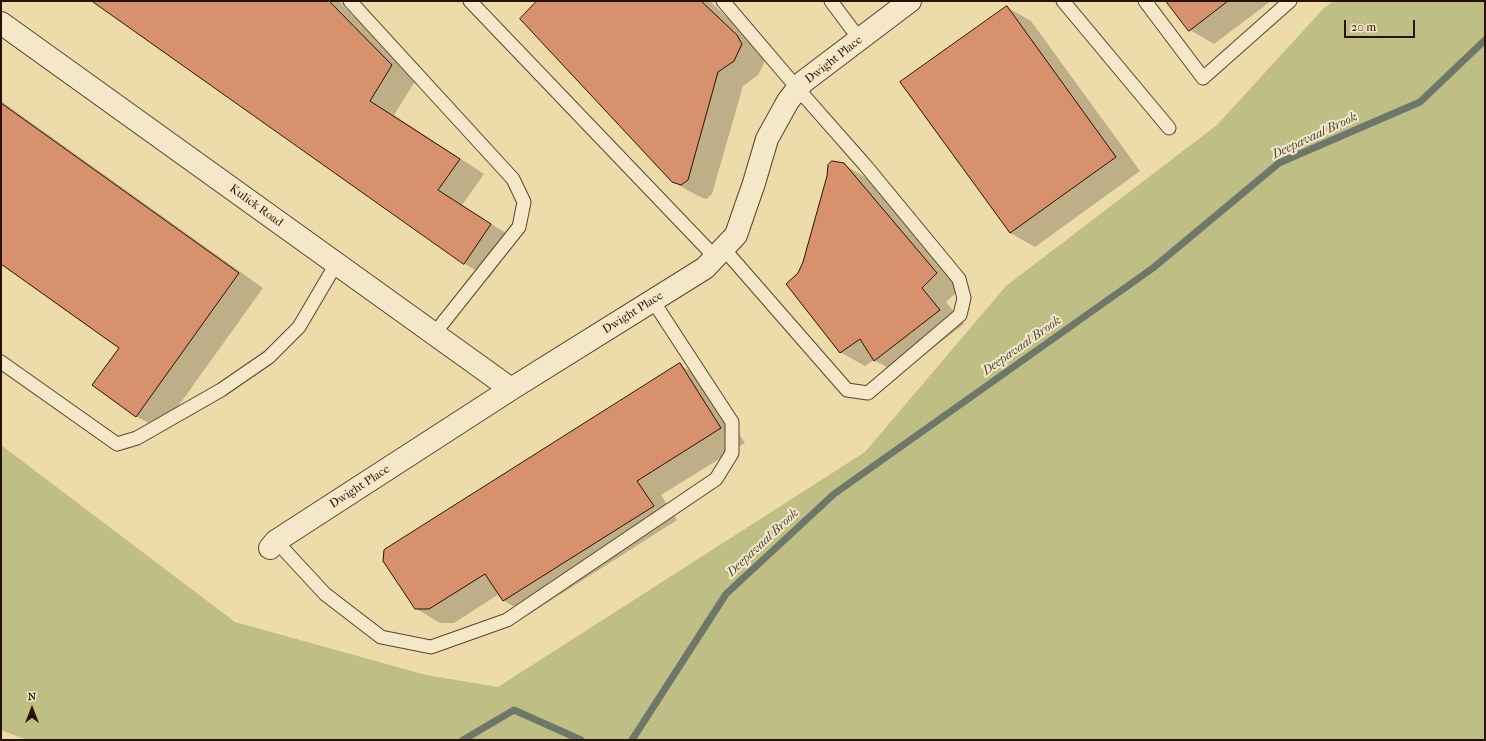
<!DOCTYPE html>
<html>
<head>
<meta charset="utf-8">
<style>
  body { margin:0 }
  #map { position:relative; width:1486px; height:741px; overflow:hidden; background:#eedbaa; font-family:"IM FELL French Canon",serif }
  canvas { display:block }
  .frame { position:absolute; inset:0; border:2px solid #291203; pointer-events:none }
  .north { position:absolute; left:12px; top:689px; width:40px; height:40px; -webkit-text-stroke:3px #f4e8c8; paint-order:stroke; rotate:0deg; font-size:11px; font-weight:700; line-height:16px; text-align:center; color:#291203 }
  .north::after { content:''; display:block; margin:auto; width:14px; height:18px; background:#291203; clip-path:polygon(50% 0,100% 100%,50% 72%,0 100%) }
  .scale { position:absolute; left:1344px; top:20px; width:71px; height:18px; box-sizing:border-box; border:2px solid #291203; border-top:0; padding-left:5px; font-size:12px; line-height:14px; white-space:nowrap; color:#291203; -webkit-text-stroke:3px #f4e8c8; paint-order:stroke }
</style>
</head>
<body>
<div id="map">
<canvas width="1486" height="741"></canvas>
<div class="frame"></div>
<div class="north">N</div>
<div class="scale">20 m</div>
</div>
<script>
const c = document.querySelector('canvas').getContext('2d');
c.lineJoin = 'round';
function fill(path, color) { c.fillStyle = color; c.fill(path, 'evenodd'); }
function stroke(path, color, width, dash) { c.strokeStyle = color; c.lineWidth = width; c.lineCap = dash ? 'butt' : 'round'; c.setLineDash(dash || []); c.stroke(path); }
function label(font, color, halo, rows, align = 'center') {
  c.font = font + ' "IM FELL French Canon",serif'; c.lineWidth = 4; c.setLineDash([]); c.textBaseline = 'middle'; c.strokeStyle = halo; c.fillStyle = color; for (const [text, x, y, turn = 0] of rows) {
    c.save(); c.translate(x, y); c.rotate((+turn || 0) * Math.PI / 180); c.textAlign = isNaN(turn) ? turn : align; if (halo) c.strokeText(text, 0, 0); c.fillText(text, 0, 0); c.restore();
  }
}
const green = new Path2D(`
  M1334,1H1485V740H27L1,730V445L235,622L426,675L498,687L865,452L1006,286L1217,125L1324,8Z`);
const shadow = new Path2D(`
  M93,1H339L416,80L394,115L484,174L462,205L515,239L489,278L465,264Z
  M538,1H710L761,50L766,59L758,75L743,86L712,194L706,199L698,196L673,182Z
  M1167,1H1271L1214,44L1190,30Z
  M1007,7L1031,21L1140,171L1035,247L1010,233Z
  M1,101L263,288L161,430L136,416L120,348L1,262Z
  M843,164L868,179L961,288L946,302L964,324L899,374L874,360L865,366L840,352L799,274Z
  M680,365L704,379L745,443L661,495L677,520L528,615L503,600L499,594L454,623H440L415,608Z`);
const stream = new Path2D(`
  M463,740L514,710L581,740
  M632,740L726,594L834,494L1153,268L1279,163L1420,102L1485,40`);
const building = new Path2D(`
  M92,1H329L392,65L370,101L460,159L438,190L491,224L464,264Z
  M537,1H701L737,35L742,44L734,61L718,72L688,180L681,185L672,182L520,19Z
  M1166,1H1228L1189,31Z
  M1007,6L1116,157L1010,233L900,82Z
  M1,103L239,273L136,417L92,385L119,348L1,264Z
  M832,161L844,163L937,273L922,288L940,310L874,361L860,339L840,353L786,284L798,273L803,262L827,176L828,165Z
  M680,363L721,428L637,481L654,506L503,601L485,574L429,609H415L383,561L384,550Z`);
const service = new Path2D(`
  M350,1L513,179L524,202L519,227L434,334
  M470,1L715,257
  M723,1L798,89L865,165L959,279L964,298L960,315L868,393L847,390L723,248
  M831,1L860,40
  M1063,1L1169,128
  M1145,1L1203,78L1290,1
  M1,362L117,444L137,438L221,390L269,357L299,327L336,264
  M276,541L325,594L381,637L431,647L507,620L716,479L732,453V422L653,301`);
const minor = new Path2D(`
  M1,23L511,389
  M270,548L276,541L511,389L705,268L736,235L754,183L767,139L788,101L803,82L910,1`);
const streetNames = [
  ["Dwight Place",834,60,-38],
  ["Kulick Road",256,206,36],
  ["Dwight Place",633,313,-32],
  ["Dwight Place",360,487,-33]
];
const waterNames = [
  ["Deepavaal Brook",1315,136,-25],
  ["Deepavaal Brook",1022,346,-35],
  ["Deepavaal Brook",763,543,-43]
];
fill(green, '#bebe85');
fill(shadow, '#0003');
stroke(stream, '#6d776a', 7);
fill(building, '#d8916d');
stroke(building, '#291203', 1);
stroke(service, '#5a442d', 15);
stroke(minor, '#5a442d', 24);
stroke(service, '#f4e8c8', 13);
stroke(minor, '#f4e8c8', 22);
label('12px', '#291203', '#f4e8c8', streetNames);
label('italic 13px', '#514d3f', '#f4e8c8', waterNames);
</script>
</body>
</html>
